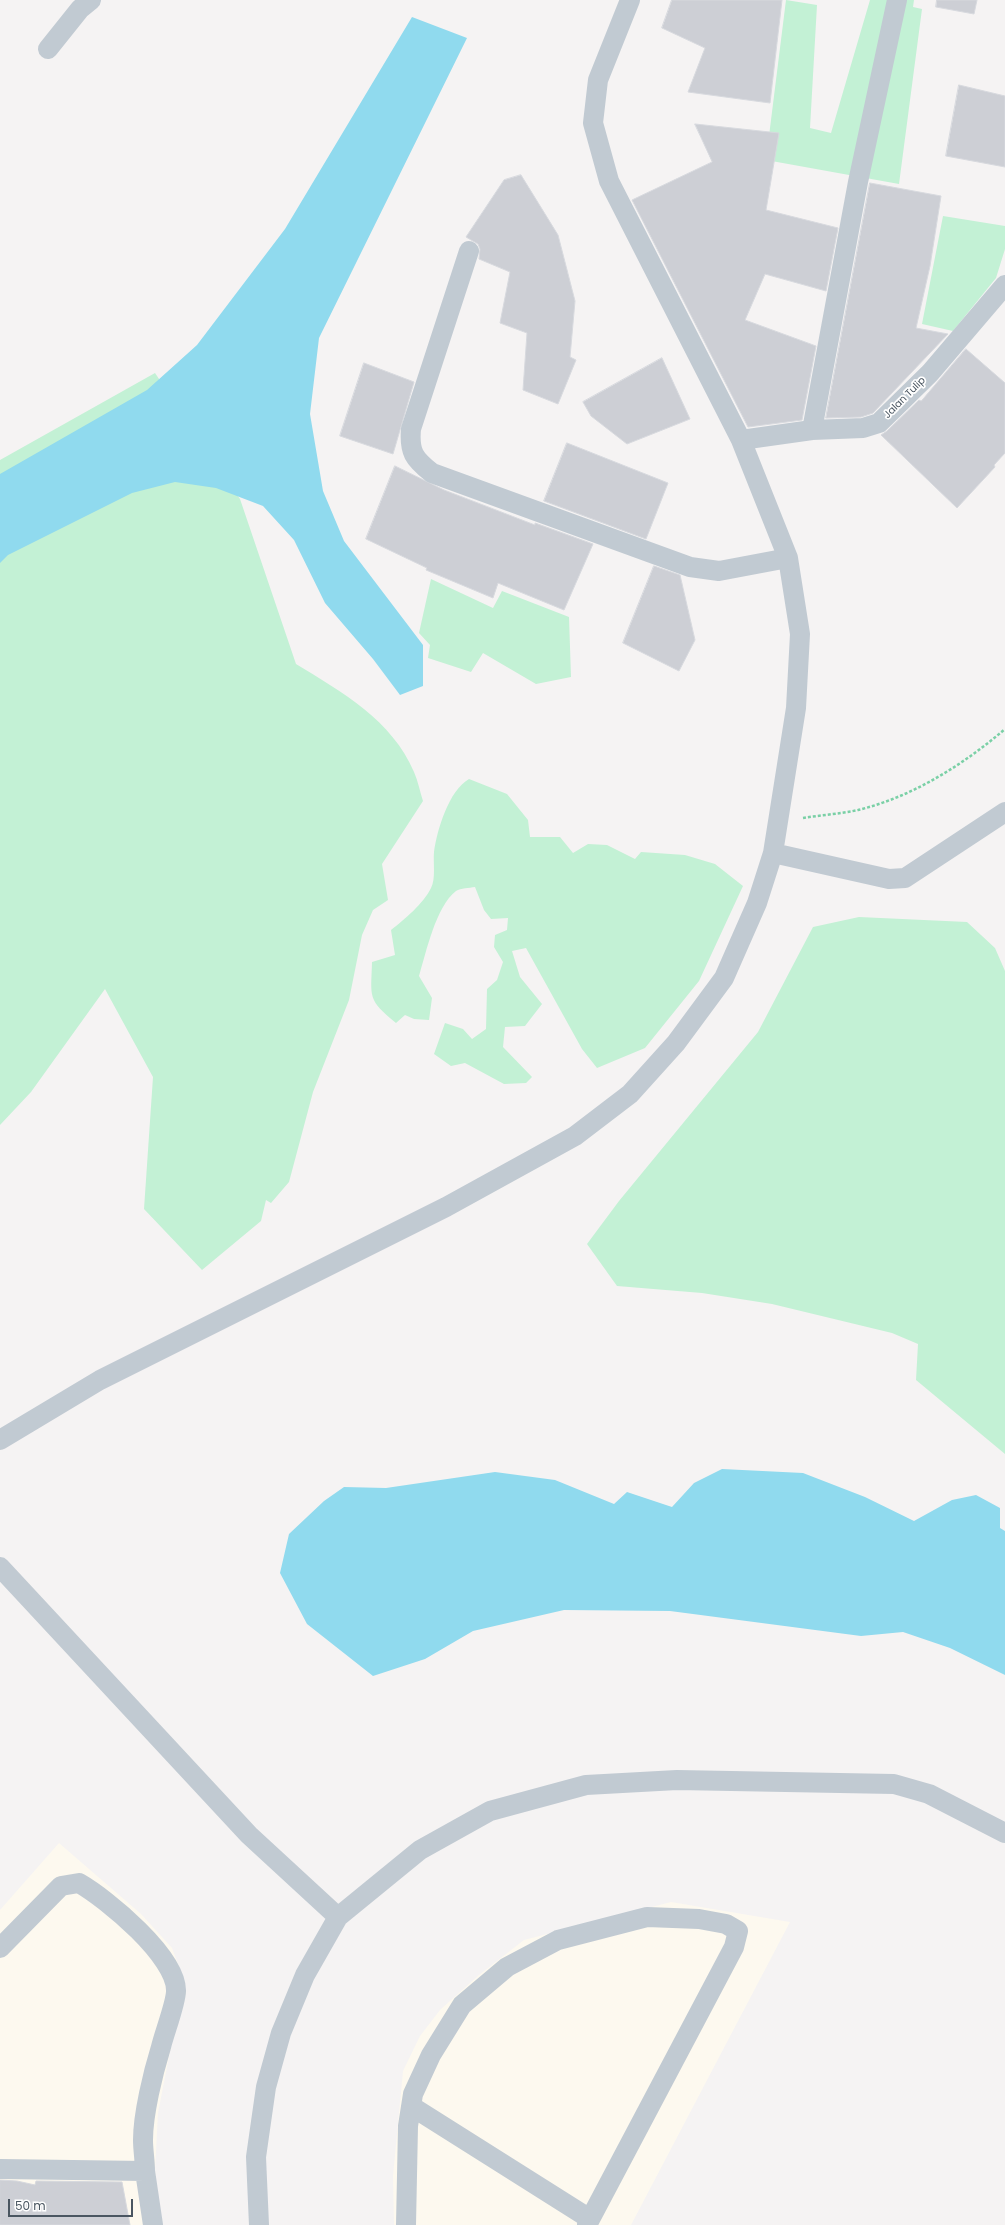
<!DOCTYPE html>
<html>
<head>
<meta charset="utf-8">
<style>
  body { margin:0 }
  #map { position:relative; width:1005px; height:2225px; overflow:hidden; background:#f5f3f3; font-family:Poppins,sans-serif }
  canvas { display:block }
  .scale { position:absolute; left:8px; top:2199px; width:125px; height:18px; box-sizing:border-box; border:2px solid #4a5661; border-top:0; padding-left:5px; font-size:12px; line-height:14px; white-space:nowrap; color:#4a5661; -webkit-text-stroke:3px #fff; paint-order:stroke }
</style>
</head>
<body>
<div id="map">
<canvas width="1005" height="2225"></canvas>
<div class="scale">50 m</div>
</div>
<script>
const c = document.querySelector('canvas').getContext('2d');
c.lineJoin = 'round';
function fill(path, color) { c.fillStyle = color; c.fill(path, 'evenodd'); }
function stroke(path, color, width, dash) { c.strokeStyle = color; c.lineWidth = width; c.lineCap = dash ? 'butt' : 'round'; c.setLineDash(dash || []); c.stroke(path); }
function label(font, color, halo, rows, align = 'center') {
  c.font = font + ' Poppins,sans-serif'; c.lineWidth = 3.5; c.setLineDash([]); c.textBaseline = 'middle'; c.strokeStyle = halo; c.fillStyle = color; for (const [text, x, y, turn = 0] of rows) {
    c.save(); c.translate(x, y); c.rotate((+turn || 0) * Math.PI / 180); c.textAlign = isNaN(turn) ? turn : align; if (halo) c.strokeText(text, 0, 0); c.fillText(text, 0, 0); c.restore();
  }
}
const commercial = new Path2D(`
  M59,1843L141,1914L172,1948L182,1975L186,1994L173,2036L158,2113L155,2171L160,2225H0V1910Z
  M671,1902L790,1922L631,2225H394L393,2176L403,2071L420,2036L440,2010L479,1975L524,1940Z`);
const green = new Path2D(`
  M786,0L817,5L810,128L831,133L870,0H914L913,7L922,9L899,184L766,160Z
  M943,216L1005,226V249L996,278L953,331L922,324Z
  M155,373L240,499L296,664C342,692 392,720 414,772C418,781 420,792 423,801L382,864L388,900L373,910L362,935L349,1000L313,1092L289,1182L271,1203L266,1200L261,1221L202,1270L144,1209L153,1077L105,989L31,1092L0,1125V460Z
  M431,579L493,608L502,591L569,617L571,677L536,684L483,653L471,672L428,658L430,645L419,633Z
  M469,779L507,794L528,820L530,837H560L573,853L588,844L607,845L635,859L641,852L685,855L715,864L743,886L699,981L645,1048L597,1068L582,1049L526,948L512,951L520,977L542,1004L525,1026L505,1027L503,1047L532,1077L526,1083L504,1084L465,1063L451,1066L434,1054L445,1023L463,1029L472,1039L486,1029L487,989L497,980L503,962L494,947L495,935L507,930L508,918L491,919L484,910L475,887C469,888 461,888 456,891C436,906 426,953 419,976L432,998L429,1020L414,1019L405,1015L396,1023C367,999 371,998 372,962L395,955L391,930C404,920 424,903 431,888C436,879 433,862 434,852C437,830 449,790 469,779Z
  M859,917L967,922L995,948L1005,971V1454L916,1380L918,1344L892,1333L772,1304L702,1293L617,1286L587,1244L619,1201L758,1032L813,927Z`);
const water = new Path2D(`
  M412,17L467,38L319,338L310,414L323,491L344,541L423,645V686L400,695L373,659L325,603L294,540L263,506L216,488L175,482L132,493L8,555L0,563V474L147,390L197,345L285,229Z
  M722,1469L803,1473L865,1497L914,1521L952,1500L976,1495L1000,1508V1528L1005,1531V1675L950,1648L903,1632L861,1636L670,1611L564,1610L473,1631L425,1659L373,1676L307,1624L280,1573L289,1534L324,1501L344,1487L386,1488L495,1472L555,1480L614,1504L627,1492L672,1507L694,1483Z`);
const building = new Path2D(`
  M672,0H782L770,103L688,92L705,48L662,28Z
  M937,0H977L974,14L936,7Z
  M959,85L1005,96V167L946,156Z
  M695,124L779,133L766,210L838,228L826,291L765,274L745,320L816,346L802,420L748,427L632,200L712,162Z
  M521,175L558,235L575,301L570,357L576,360L558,404L523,390L527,333L500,323L510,272L479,259L480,249L478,244L466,237L504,180Z
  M870,183L941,196L930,266L916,328L948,334L873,413L861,417L826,418Z
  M966,349L1005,383V453L994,465L995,467L957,508L881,435L887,431L919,400L921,401Z
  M662,358L690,419L627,444L591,416L583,402Z
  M364,363L414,382L393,454L340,436Z
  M567,443L668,483L646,539L544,501Z
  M395,466L444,490L535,525V523L593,544L564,610L498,583L493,598L426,570L427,568L366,539Z
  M654,566L680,575L695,640L679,671L623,643Z
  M0,2180L17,2181L35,2185L36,2181L122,2182L130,2225H0Z`);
const path = new Path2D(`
  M803,818C821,815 840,814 858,810C912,797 963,765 1005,729`);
const minor = new Path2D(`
  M48,49L80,9L91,0
  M469,251L411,429C409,452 414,459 432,473L690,567L719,571L788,558
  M812,430L858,182L897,0
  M741,440L812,430L863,428L879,423L930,373L1005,285
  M773,853L889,879L905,878L1005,812
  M0,1440L100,1380L446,1207L575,1136L630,1094L676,1043L724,978L757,903L773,853L796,708L800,634L788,558L741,440L609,181L593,123L598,80L630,0
  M0,1567L249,1835L338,1917
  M0,1948L61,1886L79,1883C107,1899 177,1957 176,1991C176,2003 164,2034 161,2047C153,2073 143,2114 143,2140C143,2150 145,2161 145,2171
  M411,2106L590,2219
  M0,2169L145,2171L153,2225
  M259,2225L256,2157L266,2087L281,2033L305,1975L338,1917L420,1850L490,1811L586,1785L677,1780L894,1784L929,1794L1005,1833
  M406,2225L408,2126L413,2094L431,2055L462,2005L507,1967L558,1940L647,1917L699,1919L726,1924L738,1931L734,1947L587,2225`);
const streetNames = [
  ["Jalan Tulip",905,398,-45]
];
fill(commercial, '#fdf9ef');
fill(green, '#c3f1d5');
fill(water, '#90daee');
fill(building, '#cdcfd5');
stroke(building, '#d7d9de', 1);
stroke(path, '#7ad0a6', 2.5, [3, 2]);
stroke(minor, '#c1cad2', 20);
label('10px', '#4a5661', '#fff', streetNames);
</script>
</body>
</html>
